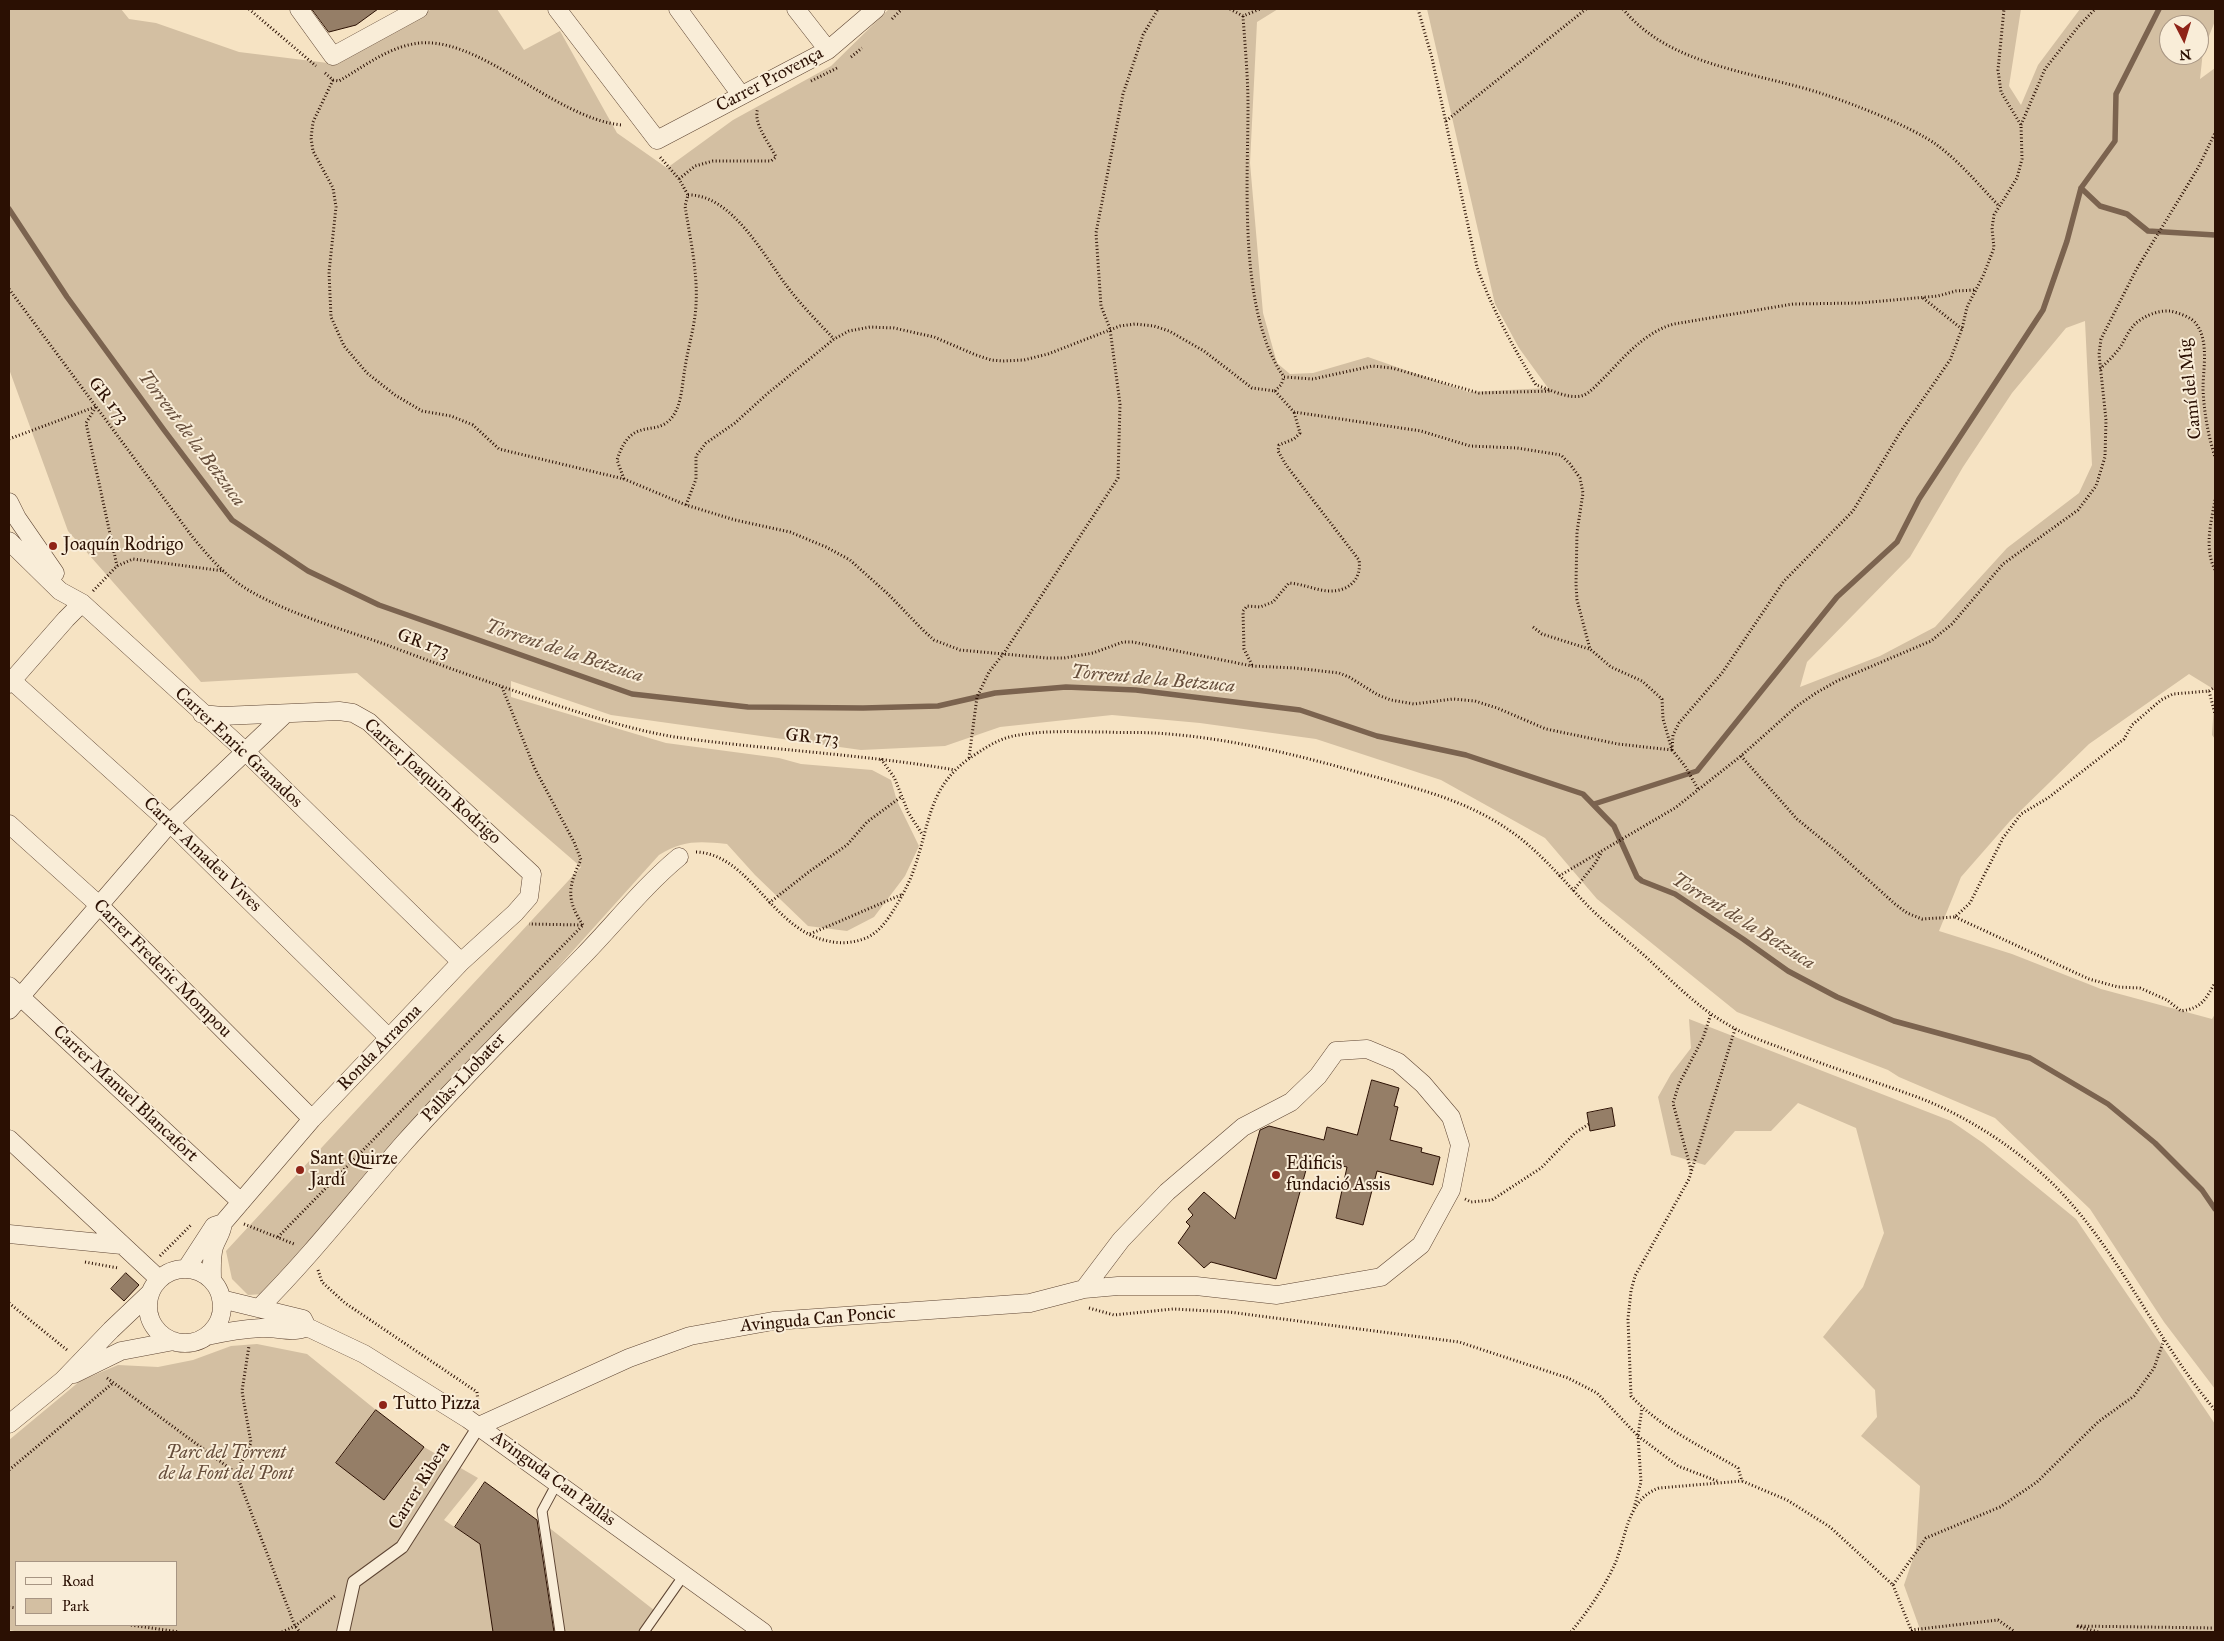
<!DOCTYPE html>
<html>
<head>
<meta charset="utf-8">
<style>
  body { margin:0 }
  #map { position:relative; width:2224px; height:1641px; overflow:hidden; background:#f6e3c3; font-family:"IM FELL Great Primer",serif }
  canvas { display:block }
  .frame { position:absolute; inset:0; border:10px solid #2b1003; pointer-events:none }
  .legend { position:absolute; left:15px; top:1561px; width:162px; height:65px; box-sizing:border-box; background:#f9edd8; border:1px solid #a79583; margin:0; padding:6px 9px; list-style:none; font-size:15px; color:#2b1003 }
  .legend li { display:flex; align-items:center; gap:10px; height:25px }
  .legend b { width:25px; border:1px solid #a79583 }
  .north { position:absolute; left:2159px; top:15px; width:50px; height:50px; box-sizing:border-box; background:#f9edd8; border:1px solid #a79583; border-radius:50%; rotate:175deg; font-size:14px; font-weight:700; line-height:20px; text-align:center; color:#2b1003 }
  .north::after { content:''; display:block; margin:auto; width:18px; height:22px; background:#8f2418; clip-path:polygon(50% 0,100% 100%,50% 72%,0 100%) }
</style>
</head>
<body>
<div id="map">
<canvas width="2224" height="1641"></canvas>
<div class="frame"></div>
<ul class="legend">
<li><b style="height:6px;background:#f9edd8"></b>Road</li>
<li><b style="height:14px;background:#d3bfa2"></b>Park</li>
</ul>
<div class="north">N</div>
</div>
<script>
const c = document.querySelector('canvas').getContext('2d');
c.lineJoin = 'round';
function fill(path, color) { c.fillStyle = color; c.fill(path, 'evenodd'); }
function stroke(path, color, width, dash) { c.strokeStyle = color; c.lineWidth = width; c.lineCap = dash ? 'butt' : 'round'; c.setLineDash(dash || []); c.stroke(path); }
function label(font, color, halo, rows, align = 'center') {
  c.font = font + ' "IM FELL Great Primer",serif'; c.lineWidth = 4; c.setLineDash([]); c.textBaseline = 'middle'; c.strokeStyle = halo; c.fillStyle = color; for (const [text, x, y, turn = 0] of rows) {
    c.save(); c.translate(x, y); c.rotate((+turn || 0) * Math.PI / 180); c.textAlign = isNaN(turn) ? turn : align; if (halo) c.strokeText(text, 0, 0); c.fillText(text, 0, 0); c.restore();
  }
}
const green = new Path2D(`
  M9,9H121L129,19L156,23L239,52L336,64L432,9H497L524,50L560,31L617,133L667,168L733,120L831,66L889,9H1278L1257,22L1250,163L1263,313L1277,363L1290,374L1313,373L1368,357L1468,392L1548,388L1519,348L1495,304L1427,9H2021L2009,86L2021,105L2038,65L2080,9H2215V21L2203,51L2200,79L2215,68V739L2212,735L2215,690L2189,674L2089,744L2010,821L1961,877L1939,931L2012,954L2101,989L2212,1019L2215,1014V1389L2164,1322L2090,1209L1995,1118L1899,1077L1888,1070L1737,1012L1597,899L1545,838L1441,780L1316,739L1200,723L1112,715L1000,727L945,746L861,750L611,715L511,681V697L666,743L779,758L801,764L872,770L891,780L897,801L919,846L905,876L874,917L847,931L808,926L755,875L727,844C700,841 682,840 659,855L264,1294L248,1295L232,1279L226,1251L581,867L357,673L201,682L68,531L9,369ZM2169,25H2199V55H2169ZM2085,321L2092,465L2079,493L2007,548L1935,627L1880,656L1800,687L1807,662L1910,557L1963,467L2012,393L2066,328Z
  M1689,1019L1951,1121L1983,1143L2076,1219L2215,1424V1632H1921L1904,1585L1916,1550L1920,1486L1861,1436L1877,1417L1875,1390L1823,1337L1863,1287L1884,1233L1856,1128L1798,1103L1771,1131H1735L1705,1165L1671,1155L1658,1097L1671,1074L1691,1048Z
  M257,1344L307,1354L376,1410L336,1463L384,1500L424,1447L478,1478L444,1520L480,1544L493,1632H20L9,1630V1440L80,1381L118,1365L158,1367L193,1360L231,1346ZM16,1562H176V1625H16Z
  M547,1526L659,1614L645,1632H562Z`);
const stream = new Path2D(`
  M2081,188L2100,206L2127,214L2148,231L2215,235
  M9,209L67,297L164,430L232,520L308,571L379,605L632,694L748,707L863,708L938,706L995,693L1066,687L1136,690L1300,710L1377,736L1466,755L1583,794L1614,826L1637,877L1642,881L1675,894L1743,939L1788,971L1837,997L1894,1021L2030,1058L2108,1104L2155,1143L2202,1190L2215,1209
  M1594,804L1697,771L1837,597L1897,542L1919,499L2043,310L2067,241L2081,188L2115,141L2116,94L2159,9`);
const building = new Path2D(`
  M312,9H378L356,25L329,32Z
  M1372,1080L1399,1088L1394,1106L1398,1107L1390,1140L1422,1148L1421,1152L1440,1157L1433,1185L1377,1171L1363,1225L1336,1218L1347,1167L1309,1159L1276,1279L1211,1262L1204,1268L1178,1243L1190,1226L1186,1222L1193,1215L1188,1209L1204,1192L1235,1219L1260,1130L1269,1126L1324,1140L1327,1127L1357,1135Z
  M1612,1108L1615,1126L1590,1131L1587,1113Z
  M126,1273L139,1285L124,1301L111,1289Z
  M376,1410L424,1447L384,1500L336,1463Z
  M485,1482L537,1520L554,1632H493L480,1544L455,1527Z`);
const path = new Path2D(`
  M249,9L316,66
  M1230,9L1243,16L1260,9
  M1418,9L1432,58L1477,267C1492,309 1513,347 1536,385C1549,389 1567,399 1581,396C1590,394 1598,383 1605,377C1625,356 1645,332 1674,324L1793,304L1860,303L1938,296L1956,291L1974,290
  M1623,9C1671,68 1759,72 1826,95C1856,105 1912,127 1937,145C1960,162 1979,185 1999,206
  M1243,16C1245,46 1248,76 1248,107C1248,184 1238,312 1284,377L1313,379L1372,366L1392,368L1479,393L1552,391
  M892,19L902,9
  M851,57L862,48
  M325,73L333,80L339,81C363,67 386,49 413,44C476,31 554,119 622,125
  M333,80L313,122L311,138L313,151L333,188L336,207L329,272L331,317L344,346L367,373L395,395L422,411L451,416L473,425L499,449L624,479L686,505L735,520L790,532L826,547L850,560L888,594L924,631L934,640L960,650L1047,658H1064L1093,653L1123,642H1133L1252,666L1295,668L1339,673L1349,677L1378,695L1391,700L1414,704L1453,699L1475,701L1497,708L1546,729L1618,744L1672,750
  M811,81L837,68
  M1446,121L1586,9
  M2021,125L2045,69L2078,27L2095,9
  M679,179L695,166L713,161H771L776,157C770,144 752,123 758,108
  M688,195C731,194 763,254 786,285C800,304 818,322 834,339
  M9,289L191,535C208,556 227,578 250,591C292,615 342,629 387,645C442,666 497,685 553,704C593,717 633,730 675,737C768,750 862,754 955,770
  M1923,298L1962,329
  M2100,369C2107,362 2115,355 2121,346C2125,339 2129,330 2135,324C2144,316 2158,310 2170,311C2179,313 2192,317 2197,325C2209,343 2203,369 2203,389C2204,412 2208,435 2215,457
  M1275,391L1294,412L1421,431L1470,446L1517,448L1561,455L1570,464L1580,478L1583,493L1577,532L1576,584L1577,600L1590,649L1611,667L1642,681L1662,699L1663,719L1672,750L1685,766L1698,789
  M1275,391L1281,385L1284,377
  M96,407L86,423L117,566
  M9,439L95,407
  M624,479L617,460C632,413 656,440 673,416C682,403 682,384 685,368C688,347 695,326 696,305C698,272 690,238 685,206L688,195L679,179L660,157
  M2215,500C2211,523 2204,548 2215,570
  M686,505L696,479V456L706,443L735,423L767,394L834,339L849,331L870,327L894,328L934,337L976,355L991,360L1003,361L1024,360L1048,354L1120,326L1135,324L1154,326L1169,331L1204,351L1252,388L1275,391
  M93,591L117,566L133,559L224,571
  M1533,627L1542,634L1589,649
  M1252,665L1244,649L1243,611L1247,606L1260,607L1273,602L1289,583C1303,584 1315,590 1328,591C1348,592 1362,580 1359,560L1286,465L1278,451L1279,445L1294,439L1300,433L1294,412
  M502,687L535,769L574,842L581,860C568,886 566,900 583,925
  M2209,691L2215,687
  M1672,750L1673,735L1679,723L1722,673L1784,581L1853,511L1901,431L1950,360L1962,329L1967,307L1983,276L1994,248L1992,228L1994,215L2017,178L2022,159L2021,125L2001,92L1998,70L2004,9
  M1741,756L1797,819L1835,850L1895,904L1907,913L1922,919L1955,917L1970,903L2003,838L2021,814L2048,798L2124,739L2132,725L2161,700L2173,694L2209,691L2215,714
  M969,758L977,697L989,672L1004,653L1118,478L1120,404L1110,329L1101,306L1096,233L1123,94L1143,35L1158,9
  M881,759L894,777L908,812L922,834
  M696,852C750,854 772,930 828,941C840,944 854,943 866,938C878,933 886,922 893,911C901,898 909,884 914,869C931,821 928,784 976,754C989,745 1003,737 1019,735C1048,730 1077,732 1106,732C1122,733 1138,732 1154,733C1225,737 1294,754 1361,773C1419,789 1472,801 1520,838C1545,858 1566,883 1588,906C1606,924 1627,940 1646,957C1672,981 1697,1007 1727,1024C1746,1036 1769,1043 1789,1051C1834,1069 1880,1083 1925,1100C1971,1119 2017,1149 2053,1184C2120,1251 2155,1339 2215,1410
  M1559,876L1675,808L1741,756L1797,706L1816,693L1837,681L1931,641L1952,624L2003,564L2078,510L2096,486L2105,457L2106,420L2099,354L2101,339L2136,270L2198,168L2215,133
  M1573,891L1594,865L1602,852
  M769,903L810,871L847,845L867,822L901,797
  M1955,917L2089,979L2118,987L2140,988L2167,1000L2181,1011C2202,1008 2205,1000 2215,983
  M810,934L903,894
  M1735,1029L1689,1179L1635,1276L1631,1291L1628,1319L1631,1396C1660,1427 1702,1447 1738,1468L1742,1481L1787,1500L1830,1527L1893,1585L1926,1538L2000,1507L2037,1482L2098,1422L2134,1396L2154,1368L2164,1340
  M1691,1170L1673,1103L1679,1084L1703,1038L1711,1014
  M1465,1199L1471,1202L1492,1200L1541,1168L1575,1133L1589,1124
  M244,1224L294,1244
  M278,1237L583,925L529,924
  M160,1256L191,1225
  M85,1262L118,1268
  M318,1270L322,1282L345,1303L477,1392L478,1403
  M9,1303L67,1350
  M1089,1308L1114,1315L1173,1309L1229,1312L1459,1342L1568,1378L1597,1393L1638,1436L1642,1408
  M107,1378L236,1473L295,1626L300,1632
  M1638,1436L1678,1466L1717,1481
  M9,1470L113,1383
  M236,1473L251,1443L242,1391L249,1346
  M1634,1508L1641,1482L1638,1436
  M1893,1585L1912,1632
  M9,1607L16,1608
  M131,1625L179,1632
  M1911,1630L1998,1620L2015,1632
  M282,1632L295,1626L335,1596
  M1571,1632C1587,1612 1602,1591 1613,1568C1627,1540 1625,1500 1659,1488L1742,1481
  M2098,1632L2076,1626L2215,1628`);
const service = new Path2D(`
  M557,1483L542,1511L560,1632
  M644,1632L684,1575`);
const pedestrian = new Path2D(`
  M343,1632L354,1582L402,1547L479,1426`);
const minor = new Path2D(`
  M299,9L333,56L419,9
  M557,9L657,140L828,50L876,9
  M678,9L741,95
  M796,9L828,50
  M9,502L17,518L55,573
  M9,541L60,591L82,603L246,752L461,962
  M9,678L170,823L389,1038
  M9,684L66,619L82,603
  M9,824L100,906L312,1119
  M9,986L241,1202
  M9,1010L170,823L285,714
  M9,1139L159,1279
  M9,1234L122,1245
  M148 1306a37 37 0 1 1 74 0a37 37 0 1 1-74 0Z
  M186,1269L214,1226L223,1223L312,1119L461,962L515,913L529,897L532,874L369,722L353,713L339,711L222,716L202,714
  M212,1280C212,1269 211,1258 214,1247C217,1238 222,1233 223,1223
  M221,1299L303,1319L307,1327L364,1354L468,1419L763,1632
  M259,1308C311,1256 356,1198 404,1143C462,1078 524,1017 584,955C616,922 644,886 679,857
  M207,1336C225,1332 243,1329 261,1328C277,1327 293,1334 307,1327
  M74,1374L121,1351L174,1341
  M9,1424L63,1380L111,1330L150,1293
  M479,1426L629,1358L690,1336L773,1321L1030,1303L1084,1289L1118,1286H1196L1277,1295L1381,1277L1421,1245L1451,1190L1460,1145L1451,1117L1423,1084L1398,1062L1367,1049L1336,1051L1318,1076L1291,1102L1243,1127L1167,1192L1121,1240L1084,1289`);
const markers = [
  [53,546,5,"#8f2418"],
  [300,1170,5,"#8f2418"],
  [1276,1175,5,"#8f2418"],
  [383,1405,5,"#8f2418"]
];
const streetNames = [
  ["Carrer Provença",770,80,-28],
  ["Camí del Mig",2191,389,-96],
  ["GR 173",108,401,52],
  ["GR 173",423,644,20],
  ["GR 173",812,738,5],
  ["Carrer Enric Granados",238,748,43],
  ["Carrer Joaquim Rodrigo",432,782,42],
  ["Carrer Amadeu Vives",202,855,44],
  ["Carrer Frederic Mompou",162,969,45],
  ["Ronda Arraona",380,1048,-46],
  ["Pallàs-Llobater",464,1078,-47],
  ["Carrer Manuel Blancafort",125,1094,43],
  ["Avinguda Can Poncic",818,1320,-5],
  ["Avinguda Can Pallàs",553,1479,36],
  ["Carrer Ribera",420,1486,-58]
];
const poiNames = [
  ["Joaquín Rodrigo",63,546],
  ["Sant Quirze",310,1160],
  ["Jardí",310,1181],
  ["Edificis",1286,1165],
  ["fundació Assis",1286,1186],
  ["Tutto Pizza",393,1405]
];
const parkNames = [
  ["Parc del Torrent",226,1454],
  ["de la Font del Pont",226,1475]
];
const waterNames = [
  ["Torrent de la Betzuca",191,439,53],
  ["Torrent de la Betzuca",564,652,18],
  ["Torrent de la Betzuca",1153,680,5],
  ["Torrent de la Betzuca",1743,922,32]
];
fill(green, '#d3bfa2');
stroke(stream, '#7b634f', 5.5);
fill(building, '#957e67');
stroke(building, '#2b1003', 1);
stroke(service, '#5e4533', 11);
stroke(pedestrian, '#5e4533', 14);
stroke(minor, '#5e4533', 19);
stroke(path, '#2b1003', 3, [1, 2.5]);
stroke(service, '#f9edd8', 9);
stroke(pedestrian, '#f9edd8', 12);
stroke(minor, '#f9edd8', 18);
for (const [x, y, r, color] of markers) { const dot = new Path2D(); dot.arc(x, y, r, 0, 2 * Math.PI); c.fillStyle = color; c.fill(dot); stroke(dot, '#f9edd8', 2); }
label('18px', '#2b1003', '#f9edd8', streetNames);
label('18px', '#2b1003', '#f9edd8', poiNames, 'left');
label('italic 18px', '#664d3b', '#f9edd8', parkNames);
label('italic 19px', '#674f3c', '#f9edd8', waterNames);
</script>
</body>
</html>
